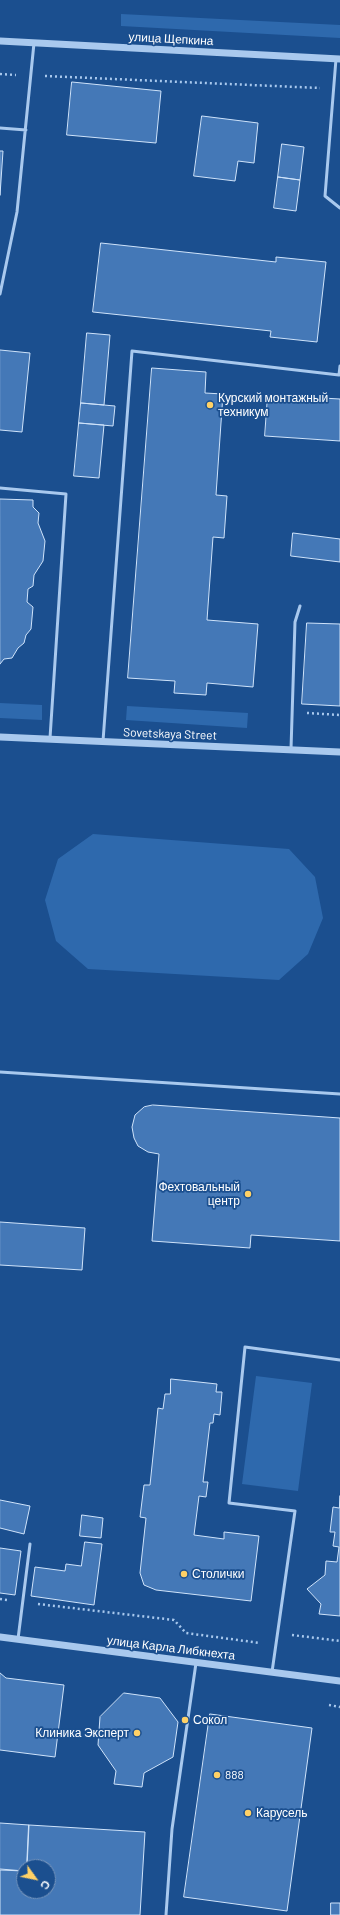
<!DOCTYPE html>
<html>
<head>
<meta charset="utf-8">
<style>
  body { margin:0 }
  #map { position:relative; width:340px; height:1915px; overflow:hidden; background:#1b4f8f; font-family:Barlow,sans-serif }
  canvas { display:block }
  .north { position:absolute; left:16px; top:1859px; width:40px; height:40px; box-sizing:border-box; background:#1b4f8f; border:1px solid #7695bc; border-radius:50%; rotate:123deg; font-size:11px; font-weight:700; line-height:16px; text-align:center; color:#fff }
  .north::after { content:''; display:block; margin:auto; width:14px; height:18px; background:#ffd166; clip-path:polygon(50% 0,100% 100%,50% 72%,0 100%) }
</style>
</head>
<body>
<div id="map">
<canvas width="340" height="1915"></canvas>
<div class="north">С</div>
</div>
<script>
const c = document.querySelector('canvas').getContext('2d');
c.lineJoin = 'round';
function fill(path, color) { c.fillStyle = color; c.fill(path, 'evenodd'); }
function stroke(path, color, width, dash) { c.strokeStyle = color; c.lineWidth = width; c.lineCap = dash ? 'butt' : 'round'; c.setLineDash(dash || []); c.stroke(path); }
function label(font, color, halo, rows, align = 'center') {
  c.font = font + ' Barlow,sans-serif'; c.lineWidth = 3.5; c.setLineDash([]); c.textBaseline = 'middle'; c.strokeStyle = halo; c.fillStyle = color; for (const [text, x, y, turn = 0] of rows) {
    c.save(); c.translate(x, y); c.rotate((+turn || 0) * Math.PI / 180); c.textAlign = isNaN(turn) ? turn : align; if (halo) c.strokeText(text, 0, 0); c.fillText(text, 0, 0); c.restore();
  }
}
const green = new Path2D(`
  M121,14L340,25V38L121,26Z
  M0,703L42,705V720L0,718Z
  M127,706L248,713L247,728L126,720Z
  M93,834L289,849L315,877L323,918L308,954L279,980L88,969L56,941L45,900L58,859Z
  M256,1376L312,1383L298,1491L242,1484Z`);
const building = new Path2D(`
  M72,82L161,91L156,143L67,135Z
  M202,116L258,123L254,163L238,161L235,181L194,176Z
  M282,144L304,147L300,180L278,177Z
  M0,151H3L0,195Z
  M278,177L300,180L296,211L274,208Z
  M101,243L276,262V257L326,262L317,342L270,337L271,331L93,312Z
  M87,333L110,335L104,405L81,403Z
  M0,350L30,353L22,432L0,430Z
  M152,368L206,372L205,393L223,394L216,495L227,496L224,538L213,537L207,620L258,624L253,687L207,683L206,695L174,693L175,681L128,678Z
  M268,395L340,399V441L265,436Z
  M81,403L115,406L113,426L79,423Z
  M79,423L104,425L99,478L74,476Z
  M0,499L33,500V507L39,513L38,523L45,541L43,561L34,575L33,586L28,589L27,602L33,607L31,629L26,635L24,643L18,648L12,658L4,659L0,664Z
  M293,533L340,539V562L291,556Z
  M307,623L340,624V706L302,704Z
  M153,1105L340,1118V1241L251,1235L250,1248L152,1241L159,1154L148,1152L138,1146L134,1138L132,1127L135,1115L144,1107Z
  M0,1222L85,1228L82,1270L0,1265Z
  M171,1379L217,1384L216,1392H222L220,1415L214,1414L213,1423H210L203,1482H208L206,1497L199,1496L194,1535L224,1539V1532L259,1536L251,1601L156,1590L144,1585L140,1573L146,1518L140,1517L144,1485H150L158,1408L163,1409L165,1394H170Z
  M340,1496V1616L319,1614L321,1604L307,1589L325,1575L326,1561L337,1562L339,1547L333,1546L335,1532H330L333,1507L339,1508Z
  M0,1500L30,1506L24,1534L0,1528Z
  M82,1515L103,1518L101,1538L80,1536Z
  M85,1542L102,1544L94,1605L31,1596L35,1567L65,1571L66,1564L81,1566Z
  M0,1548L21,1551L15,1595L0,1593Z
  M0,1673L6,1678L64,1685L55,1757L0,1750Z
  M124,1693L160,1698L178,1722L173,1757L144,1773L142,1787L114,1784L116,1771L98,1745L100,1717Z
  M210,1714L312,1728L287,1911L184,1897Z
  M0,1823L29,1825L27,1867H24V1871L0,1869Z
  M29,1825L145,1832L140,1915H0V1870L24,1871V1891H48V1867H27Z
  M331,1903H340V1915H331Z`);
const path = new Path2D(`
  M0,74L16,75
  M45,76L320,88
  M307,713L340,715
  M0,1599L7,1600
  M38,1604L174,1620L186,1633L260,1643
  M292,1635L340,1641
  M329,1705L340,1707`);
const service = new Path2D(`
  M336,59L325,196L340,208
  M0,128L26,130
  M0,294L17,212L34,43
  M0,488L66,494L50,738
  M103,741L132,351L339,375L340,366
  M291,749L295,622L300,606
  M0,1072L340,1094
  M18,1639L30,1544
  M272,1672L295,1511L229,1503L245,1347L340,1360
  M166,1915L172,1829L196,1663`);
const tertiary = new Path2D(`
  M0,41L340,59
  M0,737L340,752
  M0,1637L340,1681`);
const markers = [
  [210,405,4,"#ffd166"],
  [248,1194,4,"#ffd166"],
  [184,1574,4,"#ffd166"],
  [185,1720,4,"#ffd166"],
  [137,1733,4,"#ffd166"],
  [217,1775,4,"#ffd166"],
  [248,1813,4,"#ffd166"]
];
const streetNames = [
  ["улица Щепкина",171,39,3],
  ["Sovetskaya Street",170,734,2],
  ["улица Карла Либкнехта",171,1648,7]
];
const poiNames = [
  ["Курский монтажный",218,398],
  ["техникум",218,412],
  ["Фехтовальный",240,1187,"right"],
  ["центр",240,1201,"right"],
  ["Столички",192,1574],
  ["Сокол",193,1720],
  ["Клиника Эксперт",129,1733,"right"],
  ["888",225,1775],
  ["Карусель",256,1813]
];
fill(green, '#2e69ad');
fill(building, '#4478b7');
stroke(building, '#cfe3fa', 1);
stroke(path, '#a9c9ee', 2.5, [2, 3]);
stroke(service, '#a9c9ee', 3);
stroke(tertiary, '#a9c9ee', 7);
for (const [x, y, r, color] of markers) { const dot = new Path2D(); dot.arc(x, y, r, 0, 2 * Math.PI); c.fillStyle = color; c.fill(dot); stroke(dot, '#1b4f8f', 1.5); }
label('12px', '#fff', '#1b4f8f', streetNames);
label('12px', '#fff', '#1b4f8f', poiNames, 'left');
</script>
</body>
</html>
